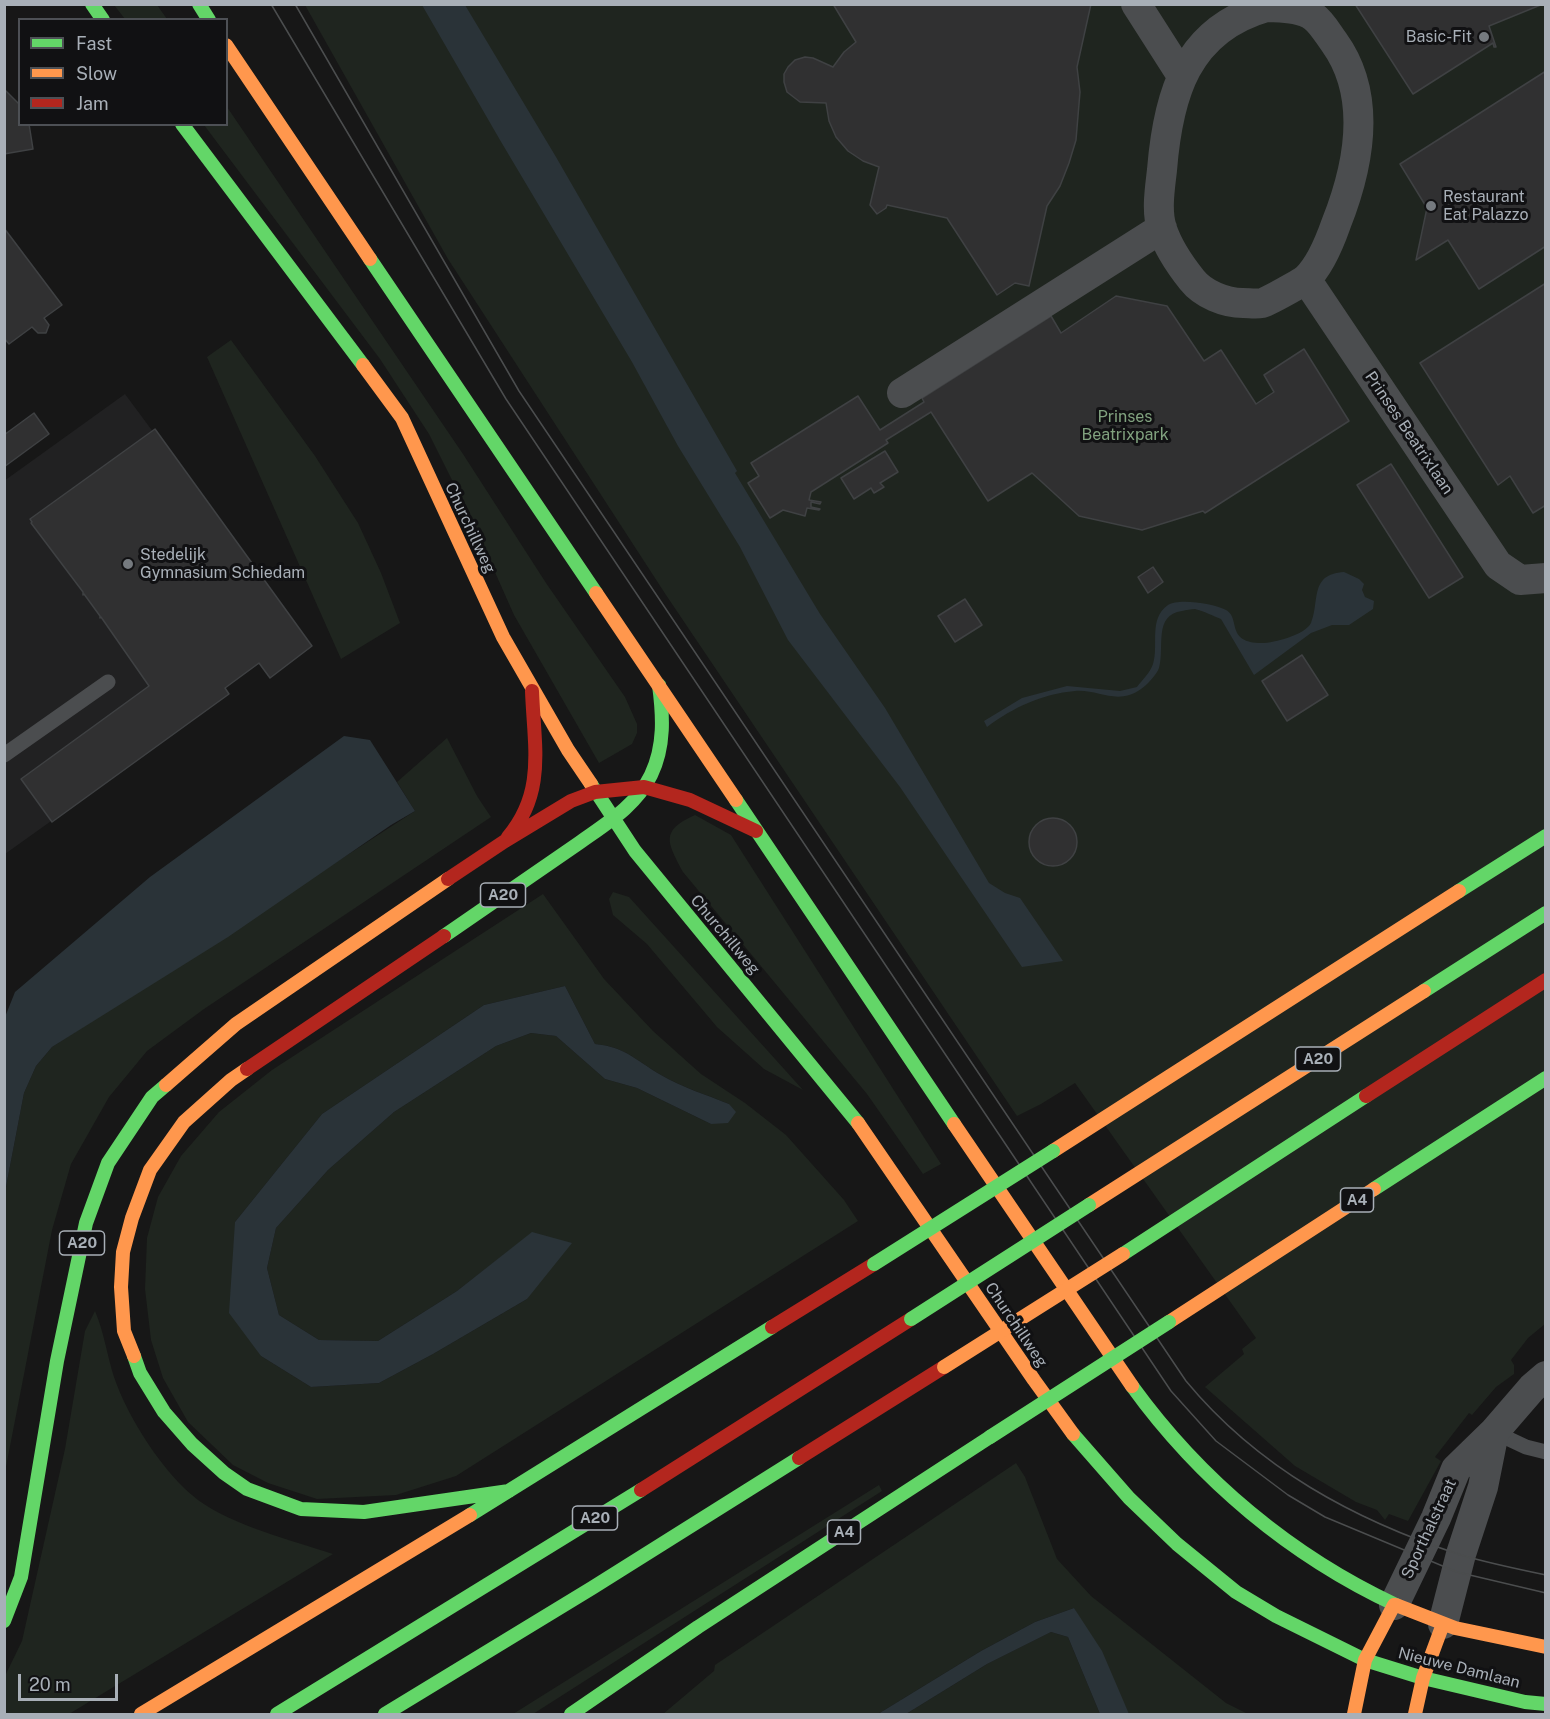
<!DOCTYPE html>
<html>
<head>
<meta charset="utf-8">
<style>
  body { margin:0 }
  #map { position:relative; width:1550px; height:1719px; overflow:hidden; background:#171717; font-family:"Public Sans",sans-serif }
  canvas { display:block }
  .frame { position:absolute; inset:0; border:6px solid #a8afb7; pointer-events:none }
  .legend { position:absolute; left:18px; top:18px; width:210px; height:108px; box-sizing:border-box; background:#111113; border:2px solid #4d5055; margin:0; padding:8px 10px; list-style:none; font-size:18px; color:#a8afb7 }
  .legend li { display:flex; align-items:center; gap:12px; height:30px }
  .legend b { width:30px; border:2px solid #4d5055 }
  .scale { position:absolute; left:18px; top:1674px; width:100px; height:27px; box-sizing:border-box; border:3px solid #a8afb7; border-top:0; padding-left:8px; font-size:18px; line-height:21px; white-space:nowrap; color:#a8afb7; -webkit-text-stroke:4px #111113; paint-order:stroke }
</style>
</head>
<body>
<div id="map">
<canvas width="1550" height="1719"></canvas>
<div class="frame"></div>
<ul class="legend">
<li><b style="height:8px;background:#63d668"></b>Fast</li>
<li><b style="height:8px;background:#ff974d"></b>Slow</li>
<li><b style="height:8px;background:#b3261e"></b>Jam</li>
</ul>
<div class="scale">20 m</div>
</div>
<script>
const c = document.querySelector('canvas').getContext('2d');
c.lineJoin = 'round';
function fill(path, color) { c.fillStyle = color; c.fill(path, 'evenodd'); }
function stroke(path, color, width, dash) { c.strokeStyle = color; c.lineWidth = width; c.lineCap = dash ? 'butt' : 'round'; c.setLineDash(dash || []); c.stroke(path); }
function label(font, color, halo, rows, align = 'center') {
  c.font = font + ' "Public Sans",sans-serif'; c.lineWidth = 6; c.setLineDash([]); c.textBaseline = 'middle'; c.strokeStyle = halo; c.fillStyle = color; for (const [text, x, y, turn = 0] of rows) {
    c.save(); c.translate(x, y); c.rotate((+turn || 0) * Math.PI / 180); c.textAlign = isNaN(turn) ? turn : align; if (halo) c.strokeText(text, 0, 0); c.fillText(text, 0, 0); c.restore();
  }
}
const built = new Path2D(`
  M125,394L312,646L270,678L259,664L225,688L229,694L5,854L4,481Z`);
const green = new Path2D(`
  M114,5H157L167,19H125Z
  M305,5H1545V1324L1528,1338L1511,1360L1514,1365V1374L1496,1387L1472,1415L1469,1413L1435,1457L1441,1461L1408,1521L1389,1514L1385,1520L1377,1510L1356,1502L1295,1466L1205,1387L1244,1354L1242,1349L1256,1338L1075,1083L1041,1104L1017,1116L666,595L448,259Z
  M227,107L463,454L546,583L625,697L637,724V733L632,744L599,763L514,615L470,516L429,434L380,359L204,125L226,124Z
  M231,340L315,456L358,523L381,573L400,623L341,659L207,357Z
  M447,738L477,796L491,817L204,1009L147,1051L109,1097L71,1164L52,1230L5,1472V1192L24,1093L36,1066L52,1047L415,811L397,782Z
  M695,815L731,835L941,1164L923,1174L867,1094L683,872C668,843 659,831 695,815Z
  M613,892L629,897L803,1090L764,1069L717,1027L647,944L613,915L609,899Z
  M543,894L604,979L653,1031L701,1074L745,1103L786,1135L844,1200L858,1221L456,1476L396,1495L317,1499L268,1483L233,1465L188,1422L163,1378L151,1340L145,1289L147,1238L158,1197L181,1156L219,1112L272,1070ZM565,986L595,1044C626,1047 635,1060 661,1075C681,1087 707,1095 729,1104L711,1124L637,1088L605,1079L556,1036L531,1033L496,1046L394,1112L328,1170L276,1228L267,1268L279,1315L319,1340L378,1341L457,1291L532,1233L527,1299L433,1354L379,1383L311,1387L261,1356L235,1222L322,1114L484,1005Z
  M95,1311C104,1332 107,1355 114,1377C128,1418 163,1473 198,1500C232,1525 293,1541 333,1554L69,1714H5L4,1678L22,1641L65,1449L85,1331Z
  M1016,1463L1025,1477L1057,1559L1091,1596L1226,1703L1248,1714H1129L1074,1608L1035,1622L981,1651L878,1714H663L714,1671L715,1665Z
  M879,1485L882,1491L533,1714H513Z
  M1051,1632L1068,1637L1100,1714H906L987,1664Z`);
const water = new Path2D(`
  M422,5H465L556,157L737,471L735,473L820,614L885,708L989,883L1005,893L1020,898L1063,961L1022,967L900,787L788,640L740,547L678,446L632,362L500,140Z
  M1344,572L1359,579L1364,584L1362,590L1365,597L1374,601L1373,609L1349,625H1332L1311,633L1254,675L1221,619C1213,616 1204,611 1195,609C1191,609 1186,610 1182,611C1153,615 1165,647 1159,668C1157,674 1147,685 1141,689C1117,706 1099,689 1075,691C1042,694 1014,707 987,727L984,721L1022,698L1067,686L1120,691L1137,687C1142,680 1150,673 1153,664C1159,645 1148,619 1168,605C1179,598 1215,604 1226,610C1241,618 1225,643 1262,643C1274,643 1305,635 1311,623C1320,602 1309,574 1344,572Z
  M344,736L370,740L415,811L391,825L228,937L52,1047L36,1066L24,1093L5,1192V1017L15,992L150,877Z
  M565,986L595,1044C626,1047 635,1060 661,1075C681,1087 707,1095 729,1104L736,1112L728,1123L711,1124L637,1088L605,1079L556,1036L531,1033L496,1046L394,1112L328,1170L276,1228L267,1268L279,1315L319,1340L378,1341L457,1291L532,1232L572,1243L527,1299L433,1354L379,1383L311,1387L261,1356L229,1313L235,1222L322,1114L484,1005Z
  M1074,1608L1102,1651L1129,1714H1100L1068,1637L1051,1632L987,1664L906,1714H878L981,1651L1035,1622Z`);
const building = new Path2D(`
  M833,4H1091L1077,67L1080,92L1076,140L1069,163L1060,186L1047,206L1029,286L1015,283L997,295L947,218L887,205L886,208L877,214L870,205L879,167L863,161L848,151L836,137L829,121L826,103L800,102L787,92L784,82V74L788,67L795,60L805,57L813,58L833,67L844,52L856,42Z
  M1355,4H1543L1489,26L1496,47H1494L1493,43L1413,94Z
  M1546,71V246L1479,289L1448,240L1416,260L1427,208L1400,164Z
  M4,89L20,105V124H29L33,149L4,154Z
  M4,228L62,305L44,318L49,325L46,333H38L32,327L9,344L4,338Z
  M1546,283V505L1533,513L1510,476L1498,485L1420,363Z
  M1116,296L1167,306L1204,361L1221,350L1256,404L1274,392L1264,375L1304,349L1349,421L1205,513L1203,511L1142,530L1079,516L1032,473L988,501L931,412L886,440L888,443L811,492L809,500L821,502L820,504L811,502V507L820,509L819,510L807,508L805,516L783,510L770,518L748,483L759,476L751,463L858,396L880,430L924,402L922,398L1051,316L1061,333Z
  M34,413L49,434L4,467V435Z
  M155,429L312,646L270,678L259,663L225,688L229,694L52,822L21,779L149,686L101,617L100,618V616L84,594L83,595V592L31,523L32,522L30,519Z
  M885,451L898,472L880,483L884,487L874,493L871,488L854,499L841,478Z
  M1391,464L1463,577L1429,598L1357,485Z
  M1153,567L1163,582L1148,593L1138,577Z
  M965,599L982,625L955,642L938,616Z
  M1302,655L1328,695L1287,721L1262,681Z
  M1029 842a24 24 0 1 1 48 0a24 24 0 1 1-48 0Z`);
const lane = new Path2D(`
  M4,755L108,682
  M1494,1432L1526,1447L1546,1452`);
const street = new Path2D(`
  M1136,4L1182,76
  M1266,7C1281,8 1301,7 1314,17C1322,23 1328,34 1334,42C1373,96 1359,166 1336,224C1330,241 1319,267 1306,279C1301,283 1267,302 1262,303C1256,304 1249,303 1243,303C1225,303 1203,294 1192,280C1180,265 1168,247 1162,229C1156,211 1160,188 1162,170C1168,95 1186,30 1266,7Z
  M1306,279L1498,565L1520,580L1546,578
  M902,393L1162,228
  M1394,1605L1436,1518L1456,1469L1494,1432L1532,1388L1546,1376
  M1443,1624L1461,1554L1483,1487L1494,1432`);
const fast = new Path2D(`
  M92,4L103,20
  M199,4L209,20
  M182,124L363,365
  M370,259L596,593
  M591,784L635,851L858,1123
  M736,800L954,1124
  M1459,891L1546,836
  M444,936C489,905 534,874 579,843C607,823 636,806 651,775C665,746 663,715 659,685
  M1424,991L1546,913
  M1374,1189L1546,1078
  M1123,1254L1366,1096
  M134,1356L140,1373L164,1412L192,1444L224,1473L247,1489L301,1509L364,1512L509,1491
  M1132,1386C1200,1480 1291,1556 1396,1605
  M1073,1434L1129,1498L1177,1544L1236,1592L1276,1616L1365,1660L1423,1678L1525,1702L1546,1704
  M470,1515L772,1327
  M4,1621L21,1577L57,1361L86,1223L108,1163L152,1097L166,1085
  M277,1714L641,1490
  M385,1714L592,1588L799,1458
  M571,1714L698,1627L990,1437`);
const slow = new Path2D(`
  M226,45L370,259
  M363,365L402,418L503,637L568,750L591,784
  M596,593L736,800
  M166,1085L236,1024L448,879
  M858,1123L1034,1380L1073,1434
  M954,1124L1132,1386
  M1053,1151L1459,891
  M1089,1205L1424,991
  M1169,1322L1374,1189
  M134,1356L124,1331L121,1287L123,1252L132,1218L150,1170L184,1122L231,1080L247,1069
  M1396,1605L1455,1628L1546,1647
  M141,1714L470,1515
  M1354,1714L1365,1660L1394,1605
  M1415,1714L1423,1678L1443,1624`);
const jam = new Path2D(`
  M508,837C546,792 534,746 532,691
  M448,879L505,841L571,801L595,792L644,787L690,800L756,831
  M247,1069L444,936
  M1366,1096L1546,980
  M772,1327L874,1264
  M799,1458L944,1367
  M641,1490L911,1319`);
const tram = new Path2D(`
  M271,4L506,399L1171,1391L1216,1441L1288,1495L1325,1517L1457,1572L1546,1593
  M295,4L519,391L1186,1381C1258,1468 1354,1520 1461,1555C1488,1563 1517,1569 1546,1575`);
const fastBridge = new Path2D(`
  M874,1264L1053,1151
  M911,1319L1089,1205
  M990,1437L1169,1322`);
const slowBridge = new Path2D(`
  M944,1367L1123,1254`);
const markers = [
  [1484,37,6,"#757a7f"],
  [1431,206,6,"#757a7f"],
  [128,564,6,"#757a7f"]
];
const shields = [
  [503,895,45],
  [1318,1059,45],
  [1357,1200,33],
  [82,1243,45],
  [595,1518,45],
  [844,1532,33]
];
const shieldNames = [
  ["A20",503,895],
  ["A20",1318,1059],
  ["A4",1357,1200],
  ["A20",82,1243],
  ["A20",595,1518],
  ["A4",844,1532]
];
const poiNames = [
  ["Basic-Fit",1472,37,"right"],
  ["Restaurant",1443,197],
  ["Eat Palazzo",1443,215],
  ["Stedelijk",140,555],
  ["Gymnasium Schiedam",140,573]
];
const parkNames = [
  ["Prinses",1125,417],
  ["Beatrixpark",1125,435]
];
const streetNames = [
  ["Prinses Beatrixlaan",1409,433,56],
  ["Churchillweg",470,528,65],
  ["Churchillweg",725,935,50],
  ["Churchillweg",1016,1325,56],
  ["Sporthalstraat",1429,1529,-65],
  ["Nieuwe Damlaan",1459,1668,14]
];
fill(built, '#212122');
fill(green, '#1f251f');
fill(water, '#2a3338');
fill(building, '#303031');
stroke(building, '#3f4143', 1.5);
stroke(lane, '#4b4d4f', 15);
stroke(street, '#4b4d4f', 30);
stroke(fast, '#63d668', 14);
stroke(slow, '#ff974d', 14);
stroke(jam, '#b3261e', 14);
stroke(tram, '#4b4d4e', 1.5);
stroke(fastBridge, '#63d668', 14);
stroke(slowBridge, '#ff974d', 14);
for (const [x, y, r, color] of markers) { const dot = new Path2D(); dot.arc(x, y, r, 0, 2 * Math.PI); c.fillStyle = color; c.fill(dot); stroke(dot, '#111113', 2); }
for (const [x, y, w] of shields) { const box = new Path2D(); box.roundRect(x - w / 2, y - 12, w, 24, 4.5); c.fillStyle = '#111113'; c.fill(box); stroke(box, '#a8afb7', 1.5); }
label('bold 15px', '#a8afb7', null, shieldNames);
label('16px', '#a8afb7', '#111113', poiNames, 'left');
label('16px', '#81a27f', '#111113', parkNames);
label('16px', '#a8afb7', '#111113', streetNames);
</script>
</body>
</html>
